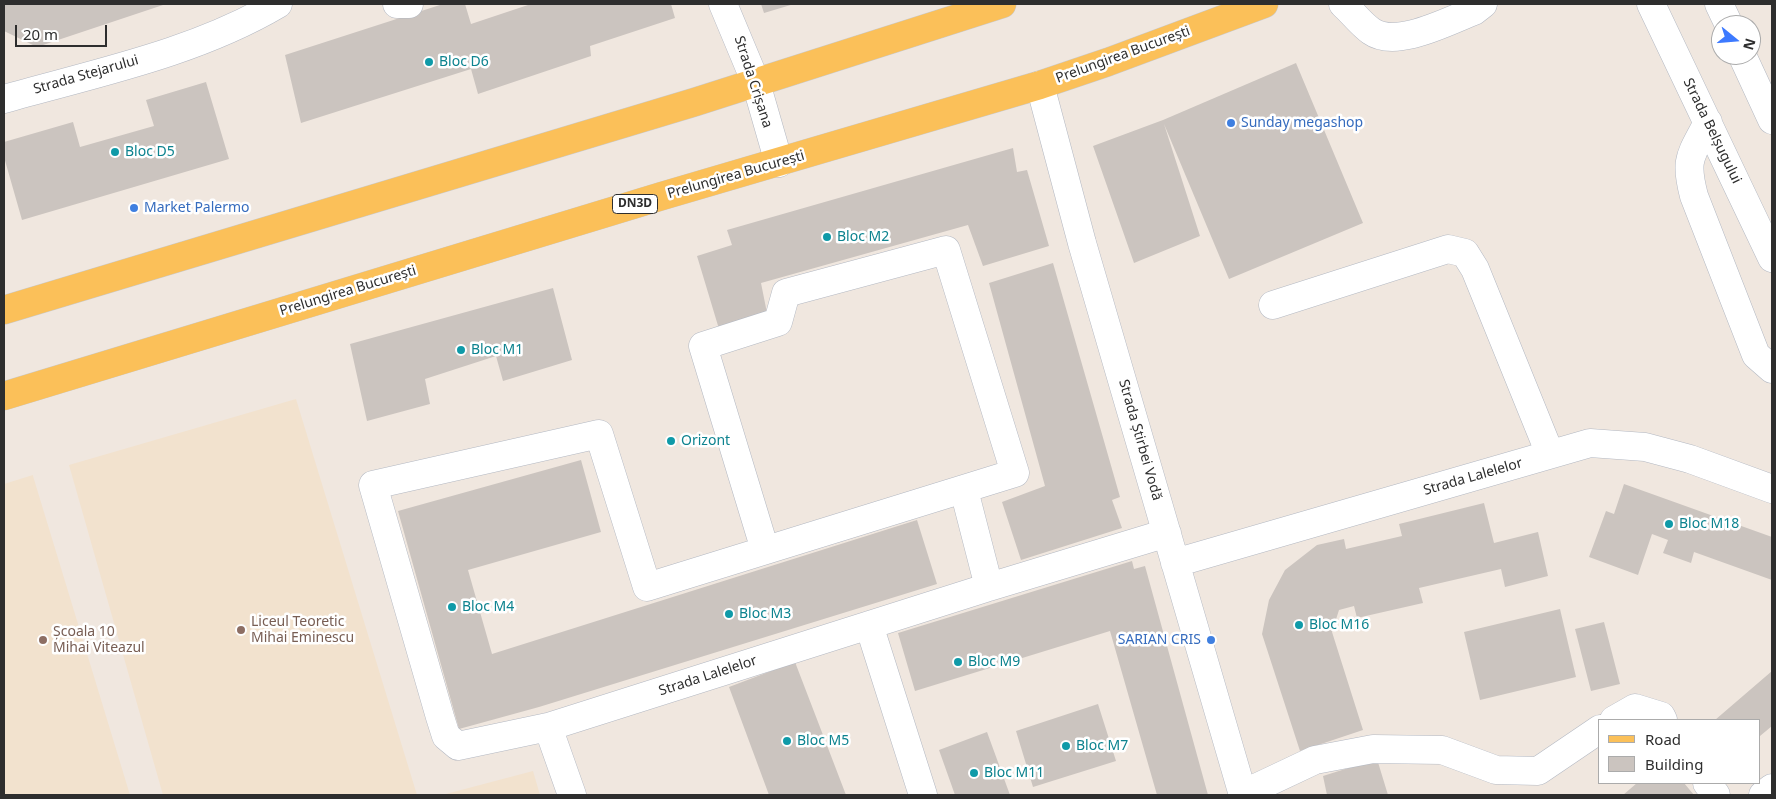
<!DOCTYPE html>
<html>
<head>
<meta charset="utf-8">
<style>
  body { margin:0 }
  #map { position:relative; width:1776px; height:799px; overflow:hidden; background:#f0e7df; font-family:"Noto Sans",sans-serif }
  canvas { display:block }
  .frame { position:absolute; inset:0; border:5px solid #2e2e2e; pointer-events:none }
  .legend { position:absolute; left:1598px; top:719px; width:162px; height:65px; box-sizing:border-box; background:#fff; border:1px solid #ababab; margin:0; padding:6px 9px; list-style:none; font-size:15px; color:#2e2e2e }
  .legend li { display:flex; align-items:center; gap:10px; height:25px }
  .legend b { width:25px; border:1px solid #ababab }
  .north { position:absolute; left:1711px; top:15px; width:50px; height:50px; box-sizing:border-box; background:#fff; border:1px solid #ababab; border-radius:50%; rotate:107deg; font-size:14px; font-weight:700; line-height:20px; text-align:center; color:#2e2e2e }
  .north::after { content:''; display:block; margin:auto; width:18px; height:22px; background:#3d7aff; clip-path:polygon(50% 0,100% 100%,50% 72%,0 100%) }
  .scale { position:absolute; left:15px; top:25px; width:92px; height:22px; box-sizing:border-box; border:2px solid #2e2e2e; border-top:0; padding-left:6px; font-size:15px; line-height:18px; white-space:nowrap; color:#2e2e2e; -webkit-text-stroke:4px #fff; paint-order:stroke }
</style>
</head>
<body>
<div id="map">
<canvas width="1776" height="799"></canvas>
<div class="frame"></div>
<ul class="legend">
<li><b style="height:6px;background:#fbc059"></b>Road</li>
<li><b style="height:14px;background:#cbc4bf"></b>Building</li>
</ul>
<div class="north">N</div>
<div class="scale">20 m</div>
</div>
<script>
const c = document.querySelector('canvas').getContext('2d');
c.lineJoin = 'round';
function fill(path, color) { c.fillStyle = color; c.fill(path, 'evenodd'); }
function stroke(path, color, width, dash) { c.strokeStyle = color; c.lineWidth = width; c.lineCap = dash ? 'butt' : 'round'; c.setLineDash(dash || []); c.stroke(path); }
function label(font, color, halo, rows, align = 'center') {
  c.font = font + ' "Noto Sans",sans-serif'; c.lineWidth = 5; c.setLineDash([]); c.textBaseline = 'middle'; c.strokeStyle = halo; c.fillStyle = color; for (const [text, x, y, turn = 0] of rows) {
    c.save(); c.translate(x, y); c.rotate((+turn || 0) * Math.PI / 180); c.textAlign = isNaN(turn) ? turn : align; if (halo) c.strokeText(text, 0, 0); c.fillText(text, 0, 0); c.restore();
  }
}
const education = new Path2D(`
  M296,399L417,795H163L69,465Z
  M33,475V476L130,795H4V484Z
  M533,771L540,795H442Z`);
const building = new Path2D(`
  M4,4H166L37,47L4,31Z
  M443,4H465L471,24L531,4H671L675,18L590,46L591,56L478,94L471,69L301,123L285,55Z
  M761,4H794L764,13Z
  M1296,63L1363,223L1229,279L1164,124L1200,236L1134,263L1093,146L1163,120Z
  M206,82L229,159L22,220L4,157V142L73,122L80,147L154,126L146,100Z
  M1013,148L1017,172L1027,170L1049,246L983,266L968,225L761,283L767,313L719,329L697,256L732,245L727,230Z
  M1053,263L1120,497L1112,500L1122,528L1021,560L1002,502L1045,486L989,283Z
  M553,288L572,360L503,381L496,356L425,379L430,404L367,421L350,344Z
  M581,460L601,532L468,570L492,654L917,520L937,584L539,707L459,729L398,511Z
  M1624,484L1772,537V580L1694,552L1691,563L1663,553L1668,540L1652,534L1638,575L1589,557L1606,511L1614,514Z
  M1484,503L1494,543L1538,532L1548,576L1505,587L1501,569L1419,588L1423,603L1357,618L1354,606L1339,610L1332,632L1363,730L1300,751L1262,634L1269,600L1285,570L1317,545L1344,539L1346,549L1402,536L1399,524Z
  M1132,561L1134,569L1145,566L1208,795H1157L1110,631L915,691L898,633Z
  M1560,609L1576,677L1480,700L1464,632Z
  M1604,622L1620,684L1591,691L1575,629Z
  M795,662L846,795H769L729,687Z
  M1772,671V726L1760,736V720H1715Z
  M1098,704L1116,761L1033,787L1016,731Z
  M987,732L1010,795H955L939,750Z
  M1377,759L1388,795H1327L1323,776Z
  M1637,783H1684L1694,795H1623Z`);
const minor = new Path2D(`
  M397,4H409
  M723,4L756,83L779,163
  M1343,4C1352,12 1361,24 1371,31C1396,49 1448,21 1474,11L1483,4
  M1651,4L1772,258
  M1719,4L1729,25
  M1742,55L1772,120
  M1040,85L1082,243L1243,795
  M4,99C96,73 195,53 278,4
  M1708,122C1691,156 1684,158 1694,196L1756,355L1772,369
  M1273,305L1448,249L1465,253L1475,269L1550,454
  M964,490L989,587
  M765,550L703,346L778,322L786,293L946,250L1015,473L647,587L599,434L373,485L440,717L446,736L458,746L548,727L989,587L1167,533
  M1175,563L1590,443L1645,447L1690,459L1772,489
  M869,625L923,795
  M1614,720L1635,708L1661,716L1663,720
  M548,727L572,795
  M1707,783L1716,795
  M1243,794L1315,760L1373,749L1442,750L1496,770L1538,771L1600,729
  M1763,795L1772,788`);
const major = new Path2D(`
  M4,310L695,102L1002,4
  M4,396L662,196L1040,85L1108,62L1264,4`);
const markers = [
  [429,62,5,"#0f9aa8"],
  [1231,123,5,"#3f7fe0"],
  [115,152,5,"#0f9aa8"],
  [134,208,5,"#3f7fe0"],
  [827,237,5,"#0f9aa8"],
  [461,350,5,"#0f9aa8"],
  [671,441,5,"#0f9aa8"],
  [1669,524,5,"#0f9aa8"],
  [452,607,5,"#0f9aa8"],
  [729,614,5,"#0f9aa8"],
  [1299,625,5,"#0f9aa8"],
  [241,630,5,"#8d6e63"],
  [43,640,5,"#8d6e63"],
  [1211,640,5,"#3f7fe0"],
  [958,662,5,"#0f9aa8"],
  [787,741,5,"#0f9aa8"],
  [1066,746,5,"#0f9aa8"],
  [974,773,5,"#0f9aa8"]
];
const shields = [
  [635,204,45]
];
const shieldNames = [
  ["DN3D",635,204]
];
const streetNames = [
  ["Prelungirea București",1123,55,-20],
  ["Strada Stejarului",86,75,-16],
  ["Strada Crișana",753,82,72],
  ["Strada Belșugului",1712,131,64],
  ["Prelungirea București",736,175,-16],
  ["Prelungirea București",348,291,-17],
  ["Strada Știrbei Vodă",1140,440,74],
  ["Strada Lalelelor",1473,477,-16],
  ["Strada Lalelelor",708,676,-18]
];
const cultureNames = [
  ["Bloc D6",439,62],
  ["Bloc D5",125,152],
  ["Bloc M2",837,237],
  ["Bloc M1",471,350],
  ["Orizont",681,441],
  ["Bloc M18",1679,524],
  ["Bloc M4",462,607],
  ["Bloc M3",739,614],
  ["Bloc M16",1309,625],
  ["Bloc M9",968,662],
  ["Bloc M5",797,741],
  ["Bloc M7",1076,746],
  ["Bloc M11",984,773]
];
const shopNames = [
  ["Sunday megashop",1241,123],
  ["Market Palermo",144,208],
  ["SARIAN CRIS",1201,640,"right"]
];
const educationNames = [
  ["Liceul Teoretic",251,622],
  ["Mihai Eminescu",251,638],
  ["Școala 10",53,632],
  ["Mihai Viteazul",53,648]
];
fill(education, '#f2e2ce');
fill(building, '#cbc4bf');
stroke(minor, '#b3b8c2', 29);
stroke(major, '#c9c9c9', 29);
stroke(minor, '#fff', 28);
stroke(major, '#fbc059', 28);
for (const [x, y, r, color] of markers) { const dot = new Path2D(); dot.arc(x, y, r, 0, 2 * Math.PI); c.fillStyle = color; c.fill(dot); stroke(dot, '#fff', 2); }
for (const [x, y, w] of shields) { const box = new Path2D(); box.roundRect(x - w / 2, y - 9.5, w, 19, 4); c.fillStyle = '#fff'; c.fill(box); stroke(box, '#2e2e2e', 1); }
label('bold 12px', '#2e2e2e', null, shieldNames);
label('14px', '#2e2e2e', '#fff', streetNames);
label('14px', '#0d838f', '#fff', cultureNames, 'left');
label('14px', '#366cbe', '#fff', shopNames, 'left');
label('14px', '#785e54', '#fff', educationNames, 'left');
</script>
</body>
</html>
